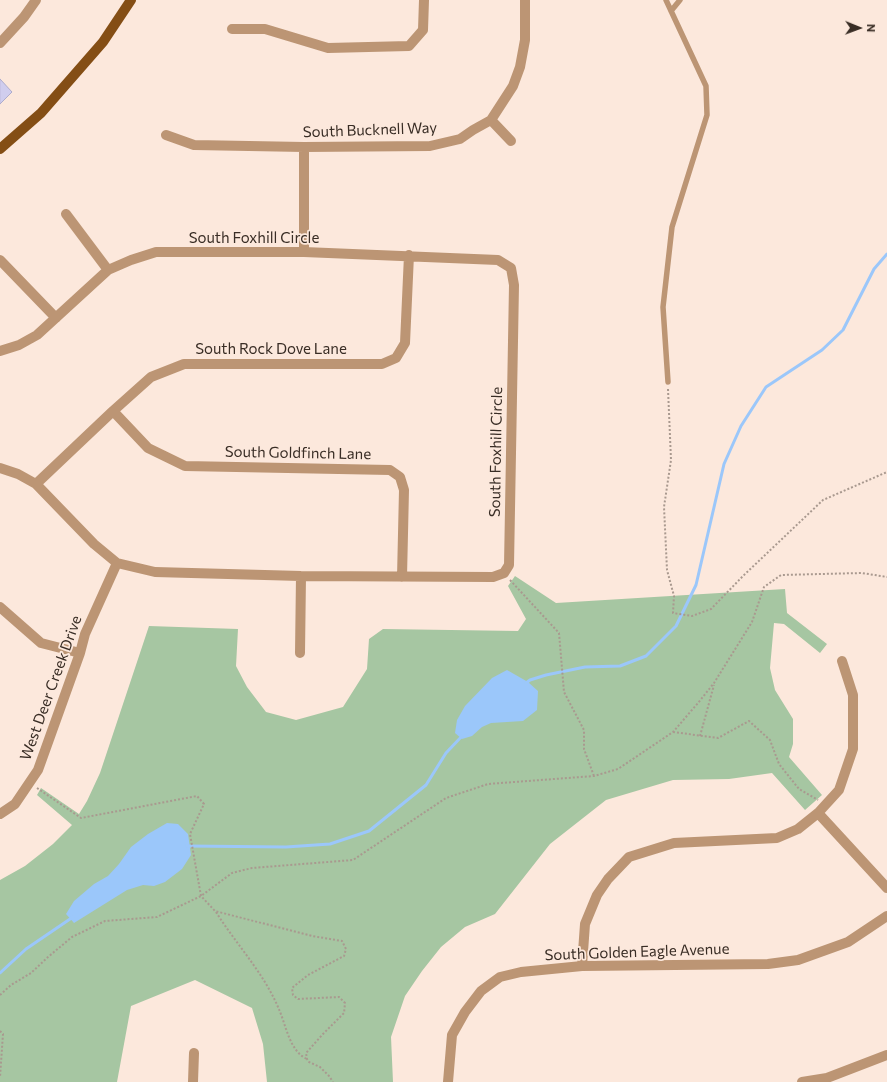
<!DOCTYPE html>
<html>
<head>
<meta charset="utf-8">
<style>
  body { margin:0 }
  #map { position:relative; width:887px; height:1082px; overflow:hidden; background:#fce8dc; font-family:Commissioner,sans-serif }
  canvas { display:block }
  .north { position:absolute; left:839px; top:8px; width:40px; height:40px; -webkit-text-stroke:3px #fce8dc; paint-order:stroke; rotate:91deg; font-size:11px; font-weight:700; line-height:16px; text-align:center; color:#392d25 }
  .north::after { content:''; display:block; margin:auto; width:14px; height:18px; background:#392d25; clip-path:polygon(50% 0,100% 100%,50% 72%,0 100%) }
</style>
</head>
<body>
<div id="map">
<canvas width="887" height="1082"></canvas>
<div class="north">N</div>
</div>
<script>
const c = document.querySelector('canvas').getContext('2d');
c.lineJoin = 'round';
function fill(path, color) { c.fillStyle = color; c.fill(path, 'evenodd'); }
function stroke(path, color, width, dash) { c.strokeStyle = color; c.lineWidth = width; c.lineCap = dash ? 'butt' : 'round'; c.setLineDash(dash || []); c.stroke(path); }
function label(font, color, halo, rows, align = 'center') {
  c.font = font + ' Commissioner,sans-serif'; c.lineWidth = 3.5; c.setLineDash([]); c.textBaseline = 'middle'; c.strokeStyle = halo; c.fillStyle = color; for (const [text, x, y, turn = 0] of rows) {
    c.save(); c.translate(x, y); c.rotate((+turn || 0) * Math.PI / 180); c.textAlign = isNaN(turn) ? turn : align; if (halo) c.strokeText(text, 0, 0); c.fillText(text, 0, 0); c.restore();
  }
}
const green = new Path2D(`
  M515,576L556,603L785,589L787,613L827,644L820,653L784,624L774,623L770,668L775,690L793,719V744L789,757L822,795L805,810L772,773L729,779L673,780L606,800L550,844L495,914L465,927L441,947L422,971L405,996L391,1037L393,1082H267L263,1044L252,1008L195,980L131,1006L117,1082H0V880L25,866L53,844L72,825L37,795L41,788L79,814L87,801L100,773L149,626L238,629L236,666L247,687L266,712L296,720L343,707L367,669L369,639L383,629L518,631L526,619L508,586Z`);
const water = new Path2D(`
  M507,670L528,682L538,691L537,710L523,721L491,723L482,727L472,736L462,739L455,733L457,720L465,706L492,678Z
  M167,823L178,824L188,834L191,855L182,869L165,882L154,886L143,885L127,890L74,923L66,914L74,901L94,884L108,876L119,864L131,847L148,834Z`);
const stream = new Path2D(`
  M526,683L530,680L546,675L585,667L620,666L646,656L676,626L696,585L724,464L741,426L766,387L822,350L843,330L874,269L887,254
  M187,846L286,847L330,844L369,831L426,785L446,753L463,735
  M0,973L26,949L73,917`);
const building = new Path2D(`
  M0,79L12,92L0,104Z`);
const path = new Path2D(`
  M668,389L671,460L664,507L667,570L674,596L673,613L692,616L711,609L743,576L823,500L887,472
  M510,580L559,633L564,692L584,730V749L594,776
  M673,732L718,738L749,721L770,740L779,764L799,789L818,800
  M700,736L714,685
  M37,788L81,818L197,796L204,804L190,834L201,896L215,911L312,936L342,941L346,949L344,956L308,975L292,988L293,995L298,999L339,997L345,1003L344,1013L323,1034L306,1053L307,1059L309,1062L320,1067L329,1076L333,1082
  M216,912C236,944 263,972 278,1007C286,1024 289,1051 307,1059
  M0,995L11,985L31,973L48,957L72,937L105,921L157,917L201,896L232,873L252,868L353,860L446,798L488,784L594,776L618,769L673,732L698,703L714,683L752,622L764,587L781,575L862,573L887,577
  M0,1031L3,1034L0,1077`);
const lane = new Path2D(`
  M666,0L706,86L707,115L672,227L663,307L668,382
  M671,11L680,0`);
const street = new Path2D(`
  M232,29H265L328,48L409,46L423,30L424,0
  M0,43L24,17L36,0
  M491,120L511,141
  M166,135L194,145L304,147L430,146L460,139L473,130L491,120L513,86L520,67L525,40V0
  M304,147V252
  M66,214L108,270
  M0,260L56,318
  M0,351L19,345L37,335L108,270L131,260L156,252H304L498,260L511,268L514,285L509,565L504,573L493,577L301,576L155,572L117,563L94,544L36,484L18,474L0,468
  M113,411L148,448L185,466L390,470L400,477L404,490L402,577
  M36,484L113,411L151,377L184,364H382L396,358L405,343L409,255
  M0,607L41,643L80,653
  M300,653L301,576
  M818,813L887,888
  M0,814L15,804L38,770L80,653L85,634L117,563
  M582,966L585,924L597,895L608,879L629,857L674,843L777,838L798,829L818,813L839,790L853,749V695L842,661
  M193,1082L194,1053
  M448,1082L452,1035L465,1012L481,991L500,977L521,972L582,966L768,964L798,960L848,942L887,916
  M802,1082L827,1078L887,1055`);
const primary = new Path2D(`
  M0,149L41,113L103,42L131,0`);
const streetNames = [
  ["South Bucknell Way",370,130,-2],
  ["South Foxhill Circle",254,238],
  ["South Rock Dove Lane",271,349],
  ["South Foxhill Circle",496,452,-89],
  ["South Goldfinch Lane",298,453,1],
  ["West Deer Creek Drive",51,688,-70],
  ["South Golden Eagle Avenue",637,952,-2]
];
fill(green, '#a6c6a2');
fill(water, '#9bc7fa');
stroke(stream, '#9bc7fa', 3);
fill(building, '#d0cdee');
stroke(building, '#aeaccb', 1);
stroke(path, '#a9998f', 2, [2, 2]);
stroke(lane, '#bc9574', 5.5);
stroke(street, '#bc9574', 10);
stroke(primary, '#844e15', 10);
label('15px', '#392d25', '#fce8dc', streetNames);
</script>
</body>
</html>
